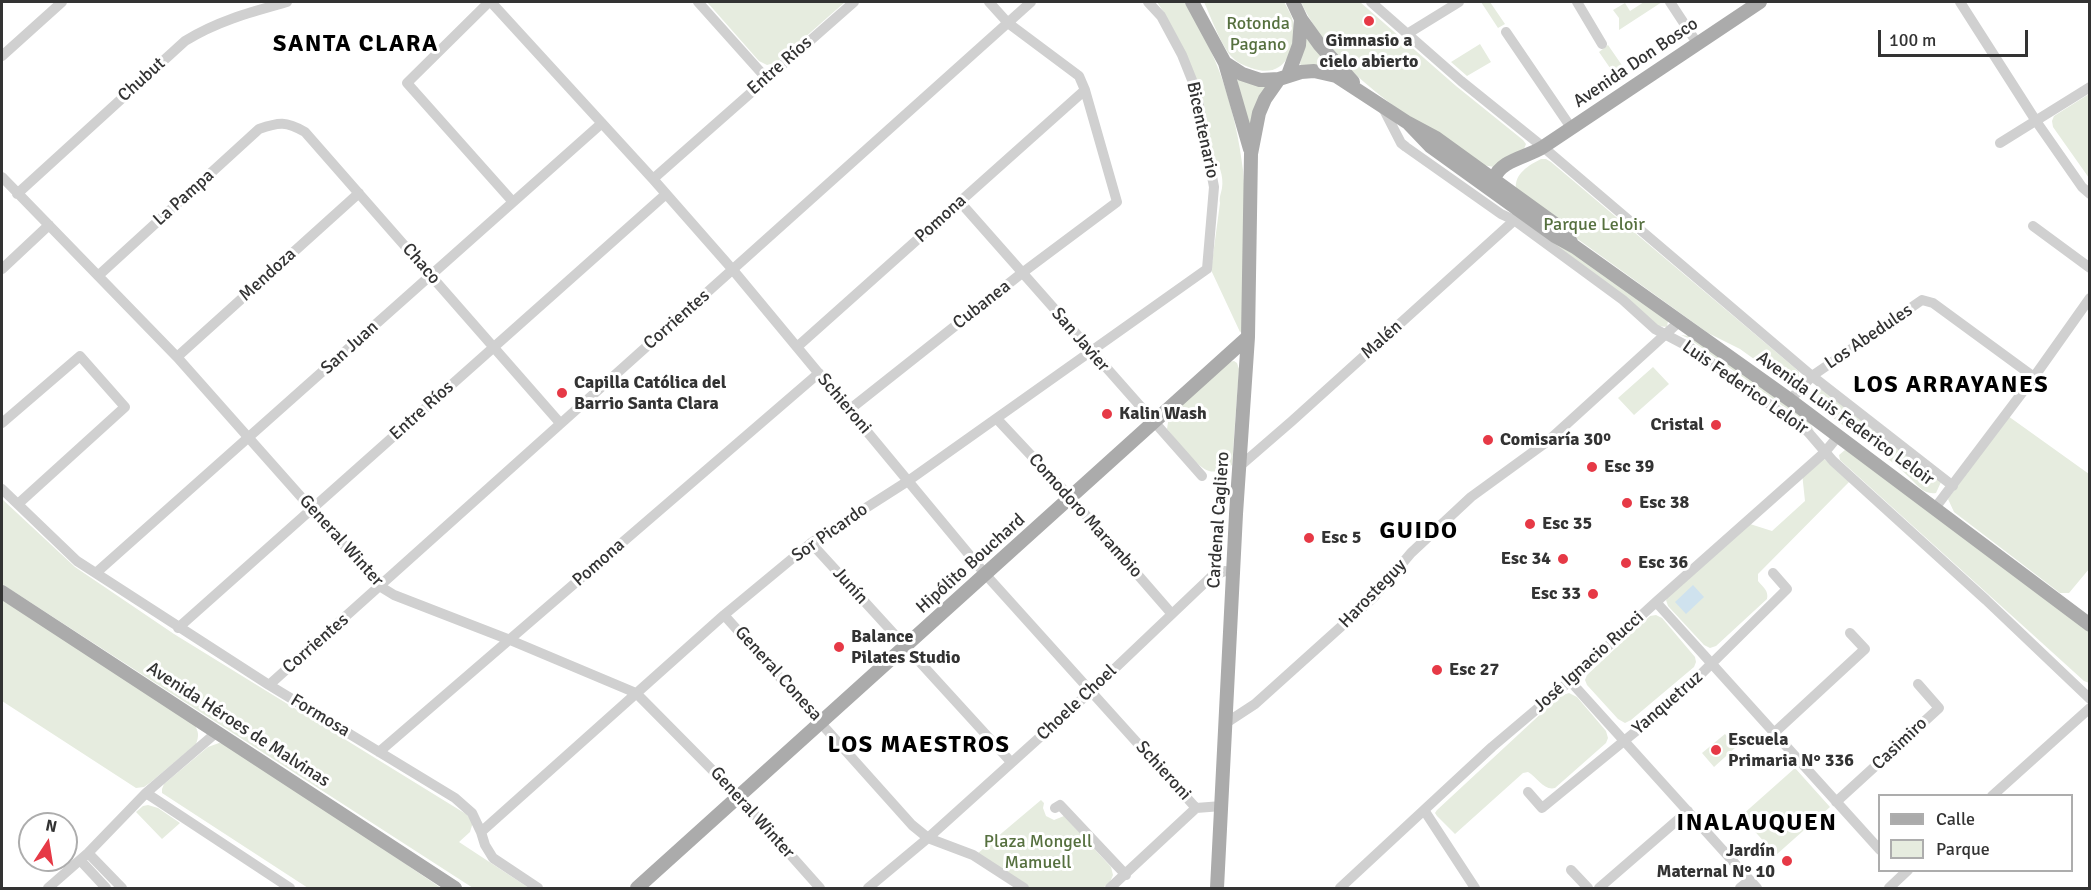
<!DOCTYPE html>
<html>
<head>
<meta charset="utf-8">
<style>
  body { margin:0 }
  #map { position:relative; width:2091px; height:890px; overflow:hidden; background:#fff; font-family:Signika,sans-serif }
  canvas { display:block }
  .frame { position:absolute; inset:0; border:3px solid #333; pointer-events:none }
  .legend { position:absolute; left:1878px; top:794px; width:195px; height:78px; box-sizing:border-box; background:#fff; border:2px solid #adadad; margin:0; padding:8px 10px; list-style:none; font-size:18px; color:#333 }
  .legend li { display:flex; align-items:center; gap:12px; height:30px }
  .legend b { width:30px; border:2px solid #adadad }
  .north { position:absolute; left:18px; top:812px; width:60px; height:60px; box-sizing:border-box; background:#fff; border:2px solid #adadad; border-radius:50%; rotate:12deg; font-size:16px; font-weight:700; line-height:24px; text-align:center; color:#333 }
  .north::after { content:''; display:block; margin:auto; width:21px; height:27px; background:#e63946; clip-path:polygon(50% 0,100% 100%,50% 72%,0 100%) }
  .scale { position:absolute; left:1878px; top:30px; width:150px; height:27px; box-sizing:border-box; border:3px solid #333; border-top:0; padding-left:8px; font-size:18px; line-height:21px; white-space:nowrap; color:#333; -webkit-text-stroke:4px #fff; paint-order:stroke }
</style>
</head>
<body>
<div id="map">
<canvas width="2091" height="890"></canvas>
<div class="frame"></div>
<ul class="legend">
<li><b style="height:8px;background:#ababab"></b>Calle</li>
<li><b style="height:16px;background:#e6ecdf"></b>Parque</li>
</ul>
<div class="north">N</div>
<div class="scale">100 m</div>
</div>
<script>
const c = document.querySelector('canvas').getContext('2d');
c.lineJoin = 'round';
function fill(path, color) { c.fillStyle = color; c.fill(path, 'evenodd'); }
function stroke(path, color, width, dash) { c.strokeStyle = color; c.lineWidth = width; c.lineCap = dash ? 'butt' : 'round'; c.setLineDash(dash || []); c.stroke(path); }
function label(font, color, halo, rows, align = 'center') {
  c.font = font + ' Signika,sans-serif'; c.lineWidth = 6; c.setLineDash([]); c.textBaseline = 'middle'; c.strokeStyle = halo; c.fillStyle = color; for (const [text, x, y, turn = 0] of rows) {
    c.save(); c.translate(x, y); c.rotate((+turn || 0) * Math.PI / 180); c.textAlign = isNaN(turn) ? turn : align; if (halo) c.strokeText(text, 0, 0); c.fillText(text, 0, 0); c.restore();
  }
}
const green = new Path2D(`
  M707,2H845L777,62L767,65L759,61Z
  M1157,2H1184C1217,51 1236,111 1243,170C1248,222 1243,278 1242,331L1240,332L1211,270L1220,203C1219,197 1221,194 1222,188C1224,177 1219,162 1212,154L1200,90L1165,14Z
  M1204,2H1284C1288,9 1294,19 1294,28C1294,56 1282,79 1251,68C1243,65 1236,62 1231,56C1221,45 1210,15 1204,2Z
  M1301,2H1360L1456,86L1523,140L1526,144L1524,149L1494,167L1483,165C1416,121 1336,77 1301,2Z
  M1481,2H1490L1505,24L1498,28Z
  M1644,2H1662L1619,30V18L1613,10L1625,3L1630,11Z
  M1306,37L1333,66L1331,69L1302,66L1300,64Z
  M1480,44L1491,62L1467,76L1451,62Z
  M1608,45L1628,74L1619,81L1599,52Z
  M1236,75L1267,86L1249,130Z
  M2089,94V178L2053,127L2052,121L2054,116Z
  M1541,159H1546L1551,162L1795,368L1799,372V379L1791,384L1786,382L1740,349L1708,333L1572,235L1516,189C1514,174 1529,165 1541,159Z
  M1525,219L1668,321L1667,327L1658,326L1524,221Z
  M1681,335L1689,336L1809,421L1814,431L1805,422L1688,338Z
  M1234,361L1237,363L1239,369L1232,465C1225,469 1217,473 1209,471C1196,467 1176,439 1167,429L1169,416L1229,362Z
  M1653,367L1669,384L1634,415L1618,398Z
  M1818,389L1823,390L1941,482L1936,493C1924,495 1917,485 1909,477C1880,449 1844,428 1813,402L1811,397Z
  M2008,416L2089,474V569L2069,593H2060L1954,512L1948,499Z
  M1845,450L1851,451L2089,632V683L2084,681L1840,460L1839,455Z
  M1823,458L1850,481L1758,574V581C1763,587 1769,591 1767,599L1716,646L1710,648L1704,645L1668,606L1666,600L1669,595L1750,524L1772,531L1805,501L1802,473Z
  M2,499L75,567L174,634L466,814L473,822L470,832L459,842L529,888H473L2,584Z
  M2,598L194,724C199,732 199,736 196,744L151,782L144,787L136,788L2,701Z
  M1656,615L1662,618L1695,657L1696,662L1694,667L1631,720L1625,723L1618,719L1587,685L1585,680L1587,675L1650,616Z
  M1569,693L1577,697L1606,731L1608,738L1606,743L1555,788C1544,791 1537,777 1528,772L1523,773L1455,834L1437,816L1435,813L1437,810L1560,696Z
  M1725,734L1736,747L1714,767L1702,753Z
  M219,743L229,744L441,888H308L162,793V789L164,784L208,747Z
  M1795,768L1830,807L1776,855L1741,816Z
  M1041,800L1044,803L1043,808L1046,816L1054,820L1064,816L1111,867L1113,875L1110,882L1103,888H1029L977,854Z
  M148,805L158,808L180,823L162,839L136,812L143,806Z`);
const water = new Path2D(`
  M1693,585L1704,597L1686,614L1675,602Z`);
const minor = new Path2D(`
  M489,2L407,83L513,202
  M491,2L653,179L733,270L986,575L1196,808
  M698,2L766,78
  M1371,2L1461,81L1543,147L1812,376L1953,486
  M1577,2L1602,44
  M1670,2L1697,43
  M1960,2L2036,121L2082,187L2090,194
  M1506,32L1572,129
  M1407,34L1459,2
  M2,56L62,2
  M1382,106L1401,143L1406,147L1501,214L1514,220L1623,300L1655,329L1691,348L1808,432L1833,461L1986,600L2090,699
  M2000,143L2090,87
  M2,177L177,357L381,587L394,595L510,640L636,693L739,797L820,888
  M653,179L854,2
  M17,194L185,41C217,21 251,12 287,2
  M960,202L1202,476
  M2033,226L2090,268
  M2,269L49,225
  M99,275L259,129C279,122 286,121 305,132L560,423
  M797,347L1085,90
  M177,357L359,193
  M1790,400L1812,376L1922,300L1933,303L2034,377
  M849,410L1022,273L1117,202L1085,90L1079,76L1008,23L989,2
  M997,419L1071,498L1171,613
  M2,423L80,356L125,407L18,504
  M1240,466L1292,421L1518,217
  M2,489L77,561L269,685L455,798L472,813L481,832L485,845L493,858L538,888
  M1935,508L2034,377L2090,298
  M811,543L1011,762
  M97,572L602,123
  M1656,602L1880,850
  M724,615L912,825L928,838L973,855L1024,888
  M178,628L666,194
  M1570,681L1757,888
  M269,685L1031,2
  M1226,723L1255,704L1374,597L1411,553L1471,497L1548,441L1680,321
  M1774,733L1865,649L1850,633
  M379,752L819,373
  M1528,792L1542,808L1635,732L1697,678L1787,589L1773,573
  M146,793L290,888
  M1992,796L2090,708
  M1836,802L1939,708L1918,684
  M1055,808L1060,805L1126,875
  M1424,810L1475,888
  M481,832L724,615L811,543L908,481L1207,269L1214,187L1196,90L1182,55L1161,16L1148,2
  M88,853L122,888
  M80,860L106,888
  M1571,870L1588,888
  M48,888L88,853L146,793L217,732
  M868,888L928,838L1090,692L1212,576L1225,571L1233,573
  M1110,888L1196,808L1222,806
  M1340,888L1492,747L1570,681L1656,602L1825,452L1839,435
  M1599,888L1688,811
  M1740,888L1750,880
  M1889,888L1908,870`);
const major = new Path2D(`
  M1192,2L1225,63L1242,74L1260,80L1279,79L1301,72L1314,71L1336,76L1408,123L1436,138L1559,227L1571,242
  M1301,19L1319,44L1353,82
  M1225,63L1250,149
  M1288,75L1299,45L1301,19L1293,2
  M1408,123L1430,146L1555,236L1575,247L1790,400L2090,625
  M1494,179C1500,160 1528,157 1543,147L1760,2
  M2,592L455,888
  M637,888L1248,337
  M1217,888L1236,514L1248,337L1251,154L1259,113L1265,99L1279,79`);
const markers = [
  [1369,21,6,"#e63946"],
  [562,393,6,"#e63946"],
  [1107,414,6,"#e63946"],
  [1716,425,6,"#e63946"],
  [1488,440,6,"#e63946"],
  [1592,467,6,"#e63946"],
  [1627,503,6,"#e63946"],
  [1530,524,6,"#e63946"],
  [1309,538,6,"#e63946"],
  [1563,559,6,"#e63946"],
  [1626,563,6,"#e63946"],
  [1593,594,6,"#e63946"],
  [839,647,6,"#e63946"],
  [1437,670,6,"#e63946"],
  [1716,750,6,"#e63946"],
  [1787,861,6,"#e63946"]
];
const parkNames = [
  ["Rotonda",1258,24],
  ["Pagano",1258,45],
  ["Parque Leloir",1594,225],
  ["Plaza Mongell",1038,842],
  ["Mamuell",1038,863]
];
const poiNames = [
  ["Gimnasio a",1369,41,"center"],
  ["cielo abierto",1369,62,"center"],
  ["Capilla Católica del",574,383],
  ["Barrio Santa Clara",574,404],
  ["Kalin Wash",1119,414],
  ["Cristal",1704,425,"right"],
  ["Comisaría 30º",1500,440],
  ["Esc 39",1604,467],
  ["Esc 38",1639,503],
  ["Esc 35",1542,524],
  ["Esc 5",1321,538],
  ["Esc 34",1551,559,"right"],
  ["Esc 36",1638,563],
  ["Esc 33",1581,594,"right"],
  ["Balance",851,637],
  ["Pilates Studio",851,658],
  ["Esc 27",1449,670],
  ["Escuela",1728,740],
  ["Primaria N° 336",1728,761],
  ["Jardín",1775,851,"right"],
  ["Maternal N° 10",1775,872,"right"]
];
const streetNames = [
  ["Avenida Don Bosco",1636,63,-34],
  ["Entre Ríos",780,66,-41],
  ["Chubut",142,80,-42],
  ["Bicentenario",1202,130,78],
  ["La Pampa",184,198,-42],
  ["Pomona",941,219,-42],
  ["Chaco",421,264,49],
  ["Mendoza",268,275,-42],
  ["Cubanea",982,305,-38],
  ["Corrientes",677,320,-41],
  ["Los Abedules",1869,337,-34],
  ["San Javier",1080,340,49],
  ["Malén",1382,340,-42],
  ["San Juan",350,348,-42],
  ["Luis Federico Leloir",1745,388,35],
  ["Schieroni",844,404,50],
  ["Entre Ríos",422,411,-42],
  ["Avenida Luis Federico Leloir",1845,419,36],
  ["Comodoro Marambio",1085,516,48],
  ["Cardenal Cagliero",1219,520,-86],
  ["Sor Picardo",830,533,-35],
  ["General Winter",341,541,48],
  ["Pomona",599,563,-41],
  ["Hipólito Bouchard",971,564,-42],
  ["Junín",850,586,48],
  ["Harosteguy",1373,594,-46],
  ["Corrientes",316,644,-41],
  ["José Ignacio Rucci",1589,662,-42],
  ["General Conesa",778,674,48],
  ["Choele Choel",1077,703,-43],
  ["Yanquetruz",1668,703,-41],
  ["Formosa",320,716,31],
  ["Avenida Héroes de Malvinas",238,725,33],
  ["Casimiro",1900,744,-43],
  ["Schieroni",1163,771,48],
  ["General Winter",752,813,48]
];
const districtNames = [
  ["SANTA CLARA",356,45],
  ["LOS ARRAYANES",1951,386],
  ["GUIDO",1419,532],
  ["LOS MAESTROS",919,746],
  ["INALAUQUEN",1757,824]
];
fill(green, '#e6ecdf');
fill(water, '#cfe2ee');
stroke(minor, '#d0d0d0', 10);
stroke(major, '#ababab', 14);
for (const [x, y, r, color] of markers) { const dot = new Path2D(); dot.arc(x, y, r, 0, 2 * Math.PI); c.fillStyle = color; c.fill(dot); stroke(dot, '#fff', 2); }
label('18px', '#56703f', '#fff', parkNames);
label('bold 18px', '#333', '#fff', poiNames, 'left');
label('18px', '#333', '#fff', streetNames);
c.letterSpacing = '1.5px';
label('bold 24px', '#000', '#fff', districtNames);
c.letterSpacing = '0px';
</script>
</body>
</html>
